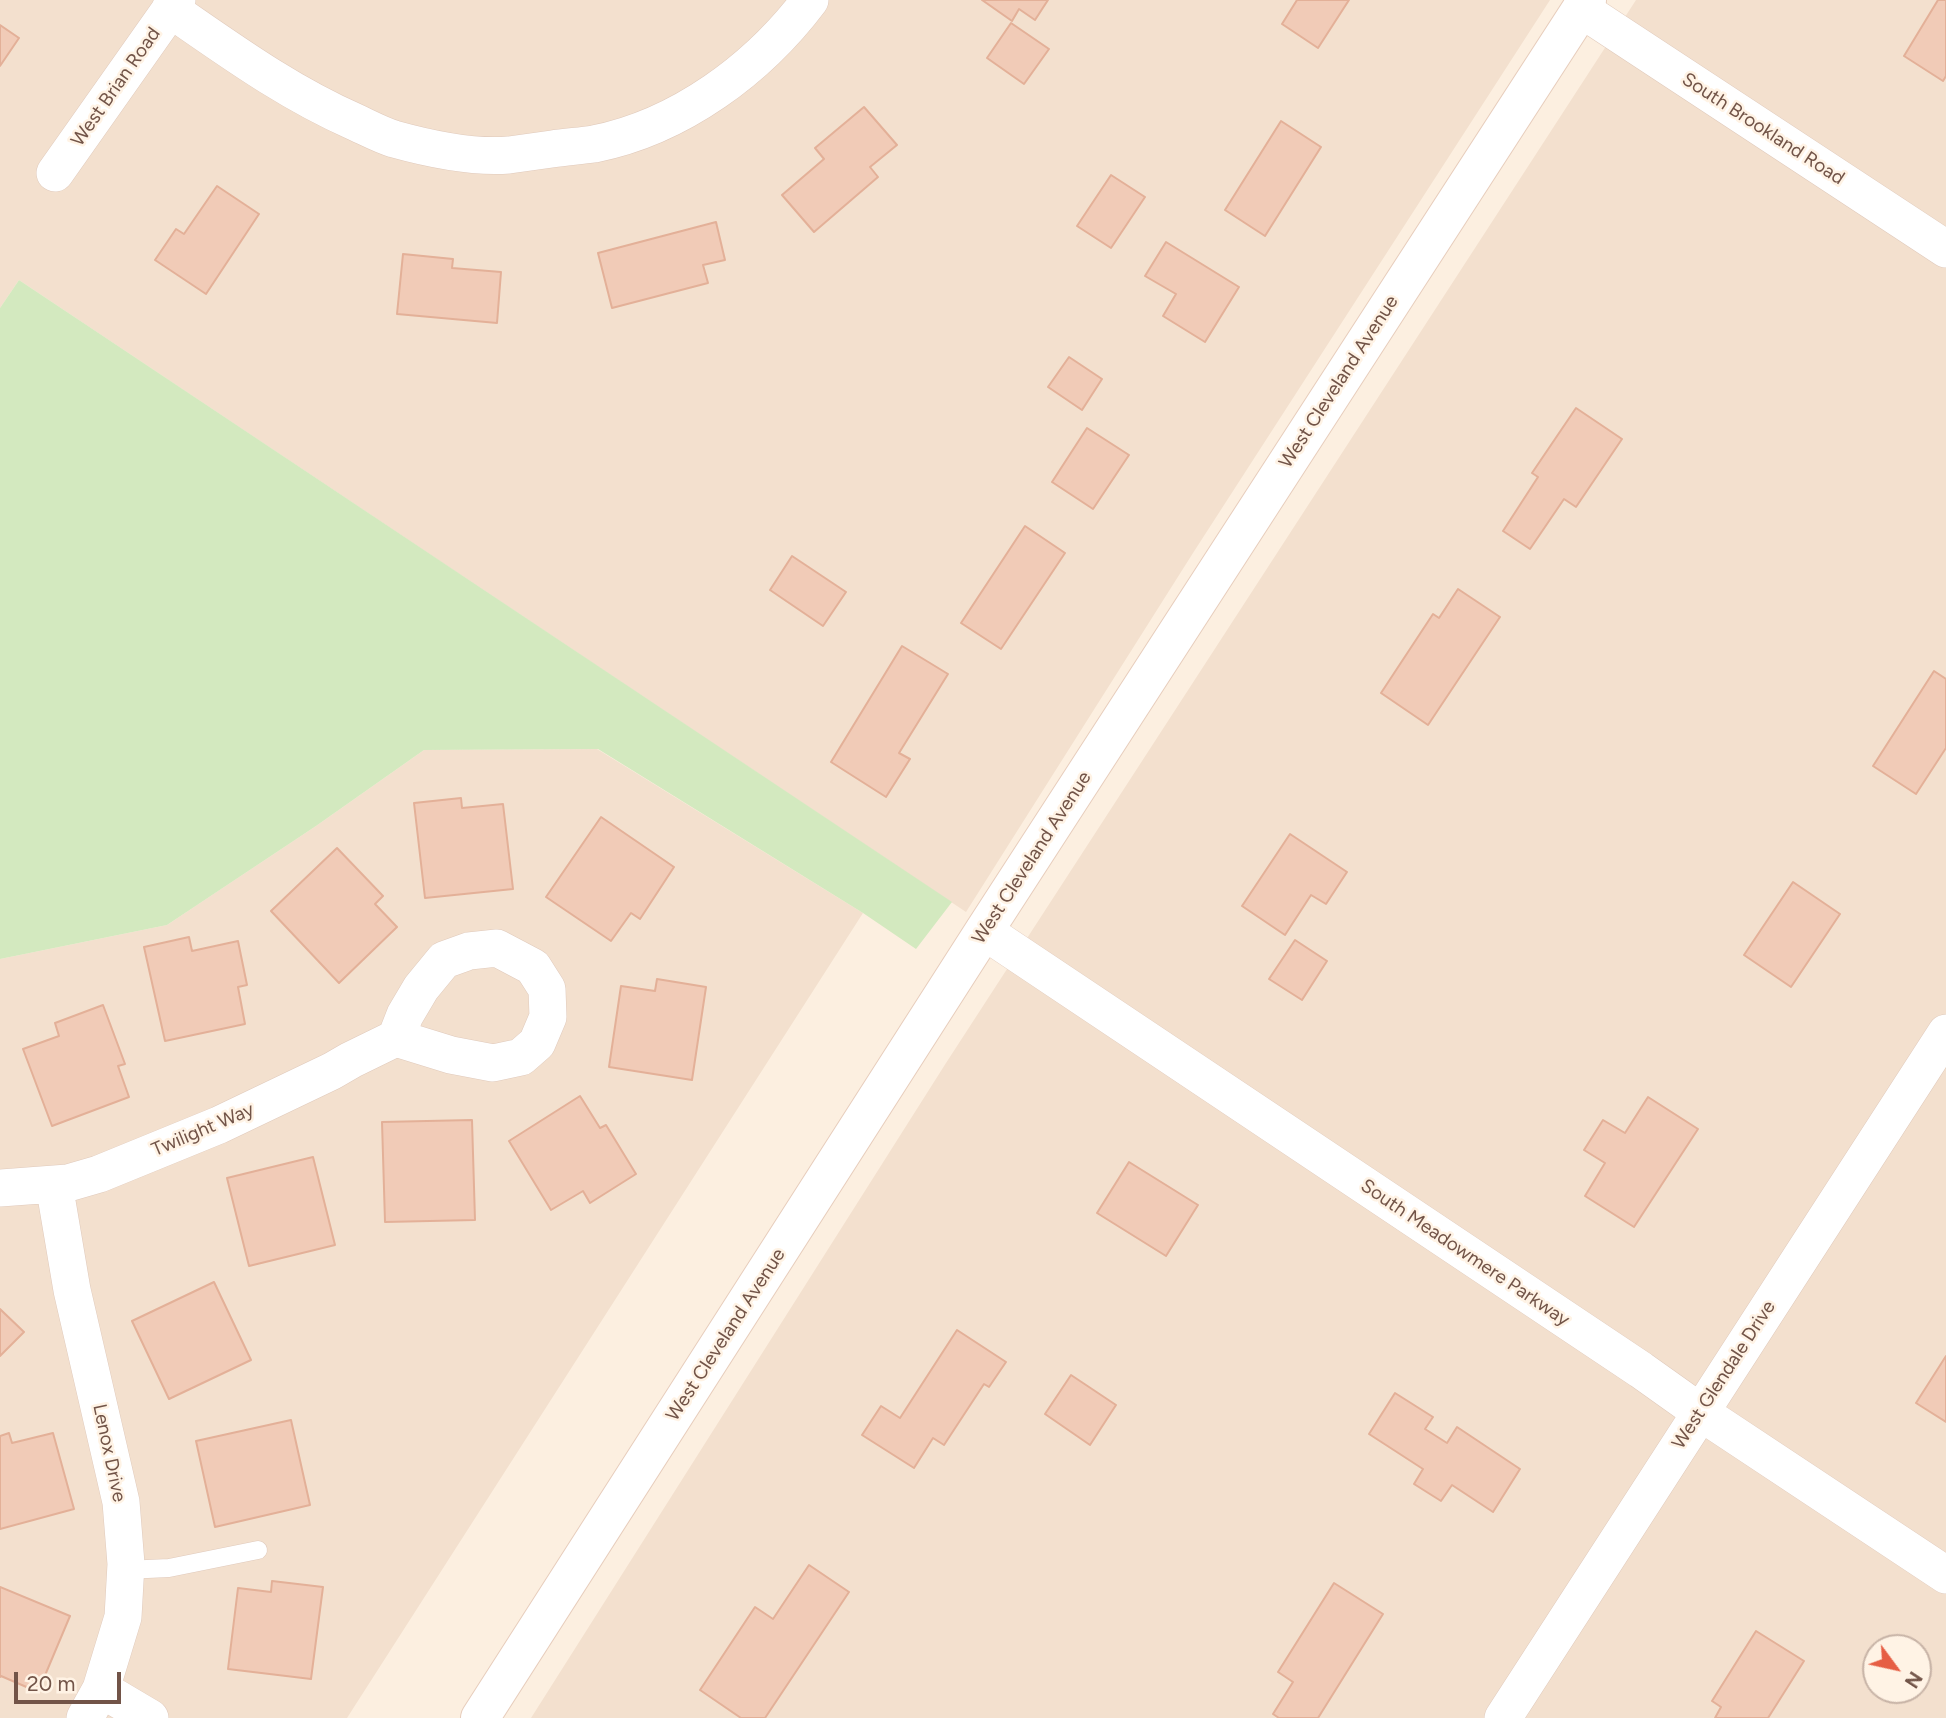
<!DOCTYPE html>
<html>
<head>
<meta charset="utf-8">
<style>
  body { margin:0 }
  #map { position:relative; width:1946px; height:1718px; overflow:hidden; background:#fcefe0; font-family:Figtree,sans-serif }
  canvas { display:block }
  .north { position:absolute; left:1862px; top:1634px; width:70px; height:70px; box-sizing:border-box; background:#fff3e5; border:2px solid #c7b3a6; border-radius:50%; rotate:123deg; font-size:19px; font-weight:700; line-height:28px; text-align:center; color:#725448 }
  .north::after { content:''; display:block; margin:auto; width:24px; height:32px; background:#e65e44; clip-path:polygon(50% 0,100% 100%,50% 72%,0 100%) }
  .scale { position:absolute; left:14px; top:1672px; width:107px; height:32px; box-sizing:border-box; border:4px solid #725448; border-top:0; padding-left:9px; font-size:21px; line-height:24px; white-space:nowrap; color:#725448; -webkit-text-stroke:5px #fff3e5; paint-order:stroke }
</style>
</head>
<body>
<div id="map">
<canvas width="1946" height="1718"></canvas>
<div class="north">N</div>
<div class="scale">20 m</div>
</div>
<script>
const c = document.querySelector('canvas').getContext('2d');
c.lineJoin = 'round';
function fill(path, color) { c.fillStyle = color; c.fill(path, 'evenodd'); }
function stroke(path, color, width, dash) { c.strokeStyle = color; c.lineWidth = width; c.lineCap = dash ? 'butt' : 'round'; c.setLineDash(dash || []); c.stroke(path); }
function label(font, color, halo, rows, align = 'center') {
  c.font = font + ' Figtree,sans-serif'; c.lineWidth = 5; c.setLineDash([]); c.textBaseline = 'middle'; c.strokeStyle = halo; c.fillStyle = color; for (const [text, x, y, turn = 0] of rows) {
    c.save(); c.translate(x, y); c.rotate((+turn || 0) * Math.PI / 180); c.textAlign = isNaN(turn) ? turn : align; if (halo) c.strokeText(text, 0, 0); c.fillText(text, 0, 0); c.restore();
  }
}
const residential = new Path2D(`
  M0,0H1550L1193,553L966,912L19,280L0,308Z
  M1636,0H1946V1718H531L946,1063ZM1876,1648H1918V1690H1876Z
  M597,749L863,913L347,1718H0V959L167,925L316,826L424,750Z`);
const green = new Path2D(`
  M19,280L952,902L916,949L863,913L598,749L424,750L316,826L167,925L0,959V308Z`);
const building = new Path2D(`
  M982,0H1048L1035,20L1019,9L1012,21Z
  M1297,0H1349L1318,48L1282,24Z
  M1938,0H1946V76L1943,81L1904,56Z
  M1011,23L1049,49L1024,84L987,58Z
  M0,25L19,38L0,66Z
  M864,107L897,145L870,167L878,177L814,232L782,195L824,159L815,148Z
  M1281,121L1321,147L1265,236L1225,210Z
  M1111,175L1145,197L1111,248L1077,226Z
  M217,186L259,214L206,294L155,260L176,229L184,234Z
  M716,222L725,260L703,265L708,283L612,308L598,253Z
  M1166,242L1239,287L1205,342L1163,316L1176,294L1145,276Z
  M403,254L453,259L452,268L501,272L497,323L397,314Z
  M1069,357L1102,379L1082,410L1048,387Z
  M1576,408L1622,439L1576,507L1564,499L1530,549L1503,531L1538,477L1532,473Z
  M1087,428L1129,455L1093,509L1052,482Z
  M1025,526L1065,553L1001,649L961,623Z
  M792,556L846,592L823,626L770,590Z
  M1458,589L1500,617L1428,725L1381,693L1433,614L1439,618Z
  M902,646L948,674L899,753L910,759L886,797L831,762Z
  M1934,671L1946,679V748L1916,794L1873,766Z
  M461,798L462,808L503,804L513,889L425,898L414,803Z
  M601,817L674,867L640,919L631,913L611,941L546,897Z
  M1290,834L1347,872L1326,904L1311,895L1285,935L1242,906Z
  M337,848L383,896L375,904L397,927L339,983L271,911Z
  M1793,882L1840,914L1791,987L1744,955Z
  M189,937L192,951L238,941L247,985L238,987L245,1024L165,1041L144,947Z
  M1295,940L1327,961L1302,1000L1269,979Z
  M657,979L706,987L692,1080L609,1067L621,986L655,991Z
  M103,1005L125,1064L118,1066L129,1097L52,1126L23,1049L59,1036L55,1023Z
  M580,1096L600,1128L606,1125L636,1174L590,1203L583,1191L551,1210L509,1141Z
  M1648,1097L1698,1129L1634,1227L1585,1196L1605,1163L1584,1150L1603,1120L1625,1133Z
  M472,1120L475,1220L385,1222L382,1122Z
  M313,1157L335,1245L249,1266L227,1178Z
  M1129,1162L1198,1205L1166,1256L1097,1213Z
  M214,1282L251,1360L169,1399L132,1321Z
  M0,1309L24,1332L0,1356Z
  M957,1330L1006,1362L989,1387L984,1384L944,1445L933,1438L914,1468L862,1435L881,1406L900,1418Z
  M1946,1356V1422L1916,1403Z
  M1071,1375L1116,1405L1090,1445L1045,1414Z
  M1395,1393L1433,1417L1425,1429L1447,1443L1457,1427L1520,1469L1493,1512L1452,1485L1441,1501L1414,1484L1423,1469L1369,1434Z
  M291,1420L310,1505L215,1527L196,1441Z
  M9,1433L12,1443L53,1433L74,1509L0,1529V1436Z
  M809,1565L849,1592L765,1718H741L700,1690L755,1607L773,1619Z
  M272,1581L323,1587L311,1679L228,1669L238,1588L271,1592Z
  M1334,1583L1383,1614L1318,1718H1279L1273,1714L1293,1682L1278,1672Z
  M0,1587L70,1616L38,1692L1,1676L0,1677Z
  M1756,1631L1804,1661L1768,1718H1715L1721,1707L1712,1701Z`);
const lane = new Path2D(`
  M125,1570L169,1568L258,1550`);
const street = new Path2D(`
  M170,9C231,51 287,92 355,122C368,128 381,135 394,139C430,149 472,158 509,155C523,153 538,151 552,149C565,147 580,146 594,144C680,127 758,69 810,0
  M1581,9L1946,249
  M55,173L177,0
  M984,931L1641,1370L1700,1412L1946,1575
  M497,948L533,967L547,989L548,1017L537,1043L521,1057L493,1063L451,1055L396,1038L405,1015L421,988L444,960L469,951Z
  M54,1184L72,1290L121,1502L126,1564L123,1617L101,1689L85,1718
  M0,1188L68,1183L99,1174L219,1125L332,1071L351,1060L396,1038
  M101,1689L150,1718
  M1503,1718L1946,1033`);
const secondary = new Path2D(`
  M480,1718L984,931L1587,0`);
const streetNames = [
  ["West Brian Road",116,87,-55],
  ["South Brookland Road",1763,129,33],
  ["West Cleveland Avenue",1339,382,-57],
  ["West Cleveland Avenue",1032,858,-57],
  ["Twilight Way",203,1130,-23],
  ["South Meadowmere Parkway",1465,1253,34],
  ["West Cleveland Avenue",726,1335,-57],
  ["West Glendale Drive",1724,1375,-57],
  ["Lenox Drive",109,1453,78]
];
fill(residential, '#f3e0ce');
fill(green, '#d3e9bf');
fill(building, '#f1cbb7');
stroke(building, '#e3b098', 2);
stroke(lane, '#e0cabc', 19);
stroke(street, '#e0cabc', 38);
stroke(secondary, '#e7cdbc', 40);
stroke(lane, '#fff', 18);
stroke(street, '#fff', 37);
stroke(secondary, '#fff', 38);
label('19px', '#725448', '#fff3e5', streetNames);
</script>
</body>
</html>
